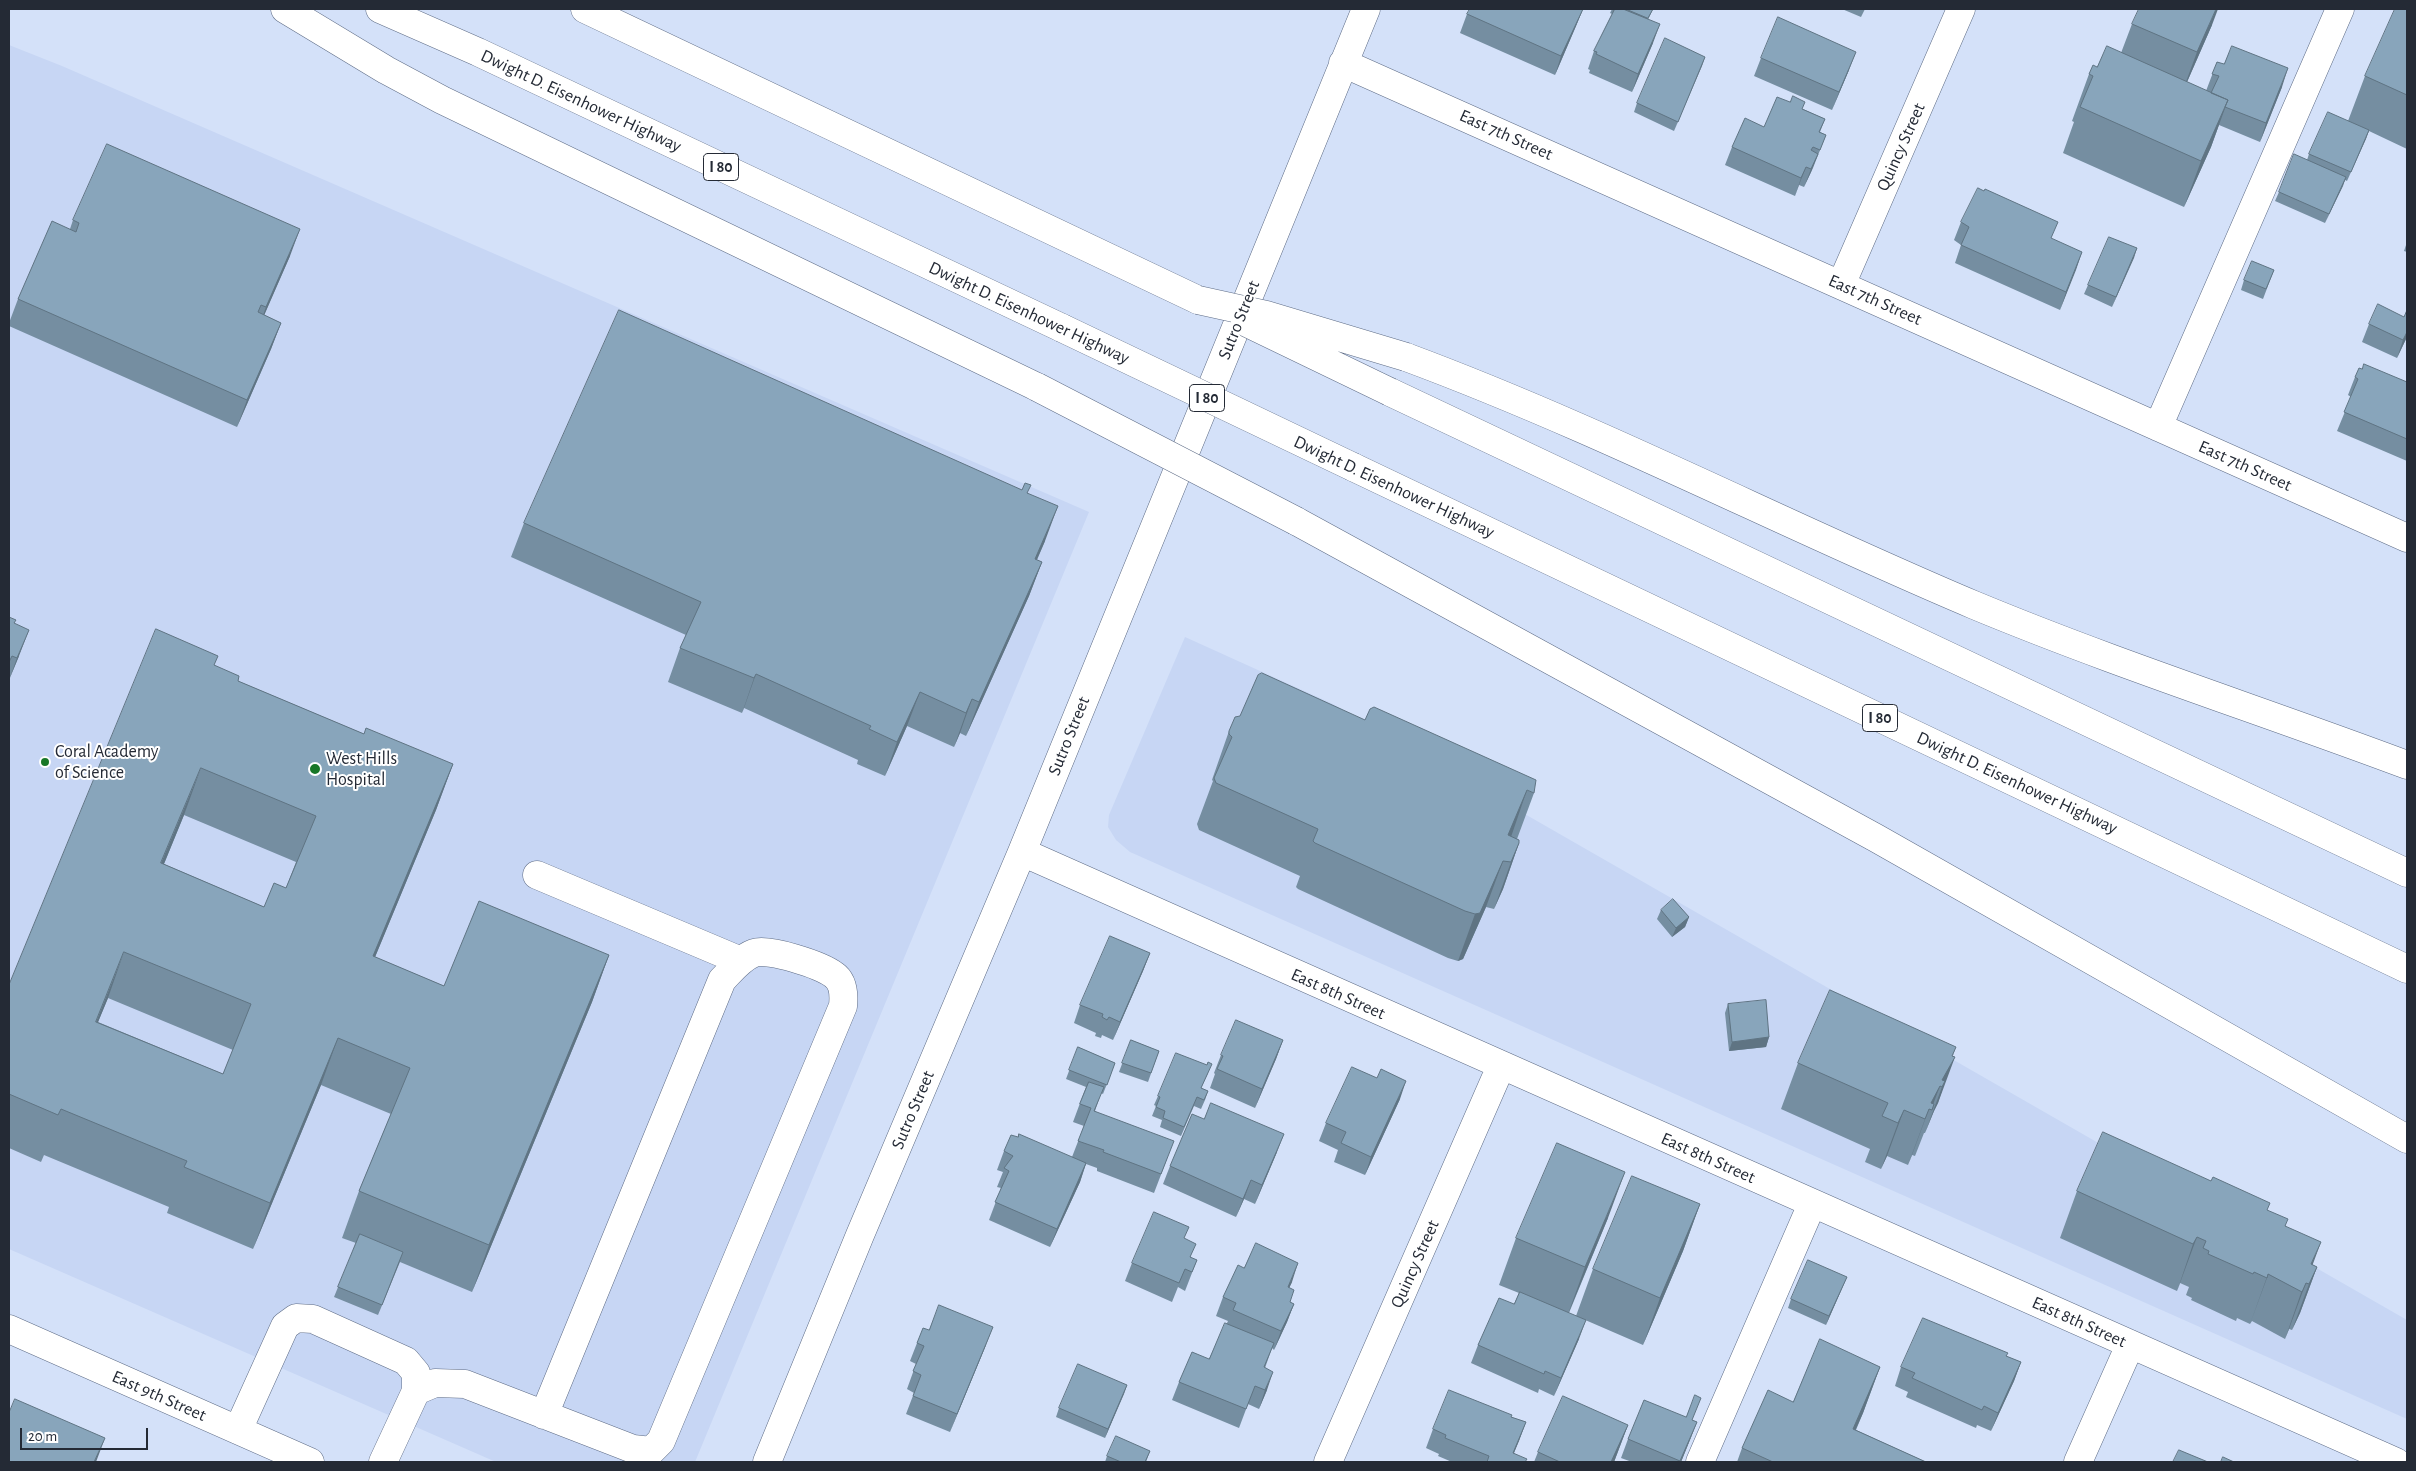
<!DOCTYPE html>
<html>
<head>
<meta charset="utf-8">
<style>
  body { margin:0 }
  #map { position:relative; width:2416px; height:1471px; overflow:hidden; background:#d4e1f9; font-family:"Alegreya Sans",sans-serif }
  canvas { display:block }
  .frame { position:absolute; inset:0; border:10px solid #242a35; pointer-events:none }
  .scale { position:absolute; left:20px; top:1428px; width:128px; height:22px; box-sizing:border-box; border:2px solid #242a35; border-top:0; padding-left:6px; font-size:15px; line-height:18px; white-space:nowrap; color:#242a35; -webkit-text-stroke:4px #fff; paint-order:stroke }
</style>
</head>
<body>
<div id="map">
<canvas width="2416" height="1471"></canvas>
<div class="frame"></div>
<div class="scale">20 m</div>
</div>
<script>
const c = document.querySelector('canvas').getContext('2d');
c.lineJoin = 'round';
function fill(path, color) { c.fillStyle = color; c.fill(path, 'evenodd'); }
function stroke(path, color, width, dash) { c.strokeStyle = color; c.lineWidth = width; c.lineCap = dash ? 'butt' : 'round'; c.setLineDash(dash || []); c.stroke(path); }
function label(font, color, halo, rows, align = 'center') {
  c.font = font + ' "Alegreya Sans",sans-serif'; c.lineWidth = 4; c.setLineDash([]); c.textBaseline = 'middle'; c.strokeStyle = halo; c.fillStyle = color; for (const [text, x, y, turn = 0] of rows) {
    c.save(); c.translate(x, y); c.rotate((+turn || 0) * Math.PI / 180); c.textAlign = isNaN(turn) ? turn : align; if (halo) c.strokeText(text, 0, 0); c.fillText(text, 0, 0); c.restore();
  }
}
const built = new Path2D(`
  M9,45L62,66L1089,512L695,1462H496L9,1249Z
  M1185,637L1333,704L2407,1320V1419L1130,852L1116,840L1108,827L1109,815Z`);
const minor = new Path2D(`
  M1343,63L2407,538
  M1841,285L1961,9
  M2158,427L2340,9
  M1022,852L2396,1462
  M537,875L741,961
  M9,1329L310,1462
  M416,1391L435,1383L465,1384L633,1449L651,1451L661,1441L843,1006C844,996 844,982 834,975C821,965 769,948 754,953C741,958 732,970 722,980L544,1415
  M238,1430L285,1326L296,1318L313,1319L406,1361L416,1373V1391L383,1462
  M767,1462L860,1235L1022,852L1366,9
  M1328,1462L1501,1066
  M1700,1462L1812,1204
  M2078,1462L2130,1345`);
const highway = new Path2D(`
  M285,9L386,70L442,100L1037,387
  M380,9L478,52L1062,328
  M585,9L1198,300
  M1406,357C1600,429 1784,525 1974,605C2116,664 2263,711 2407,765
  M1390,392L2407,873
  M1353,467L2407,969
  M1296,521L1876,838L2407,1139`);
const highwayBridge = new Path2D(`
  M1198,300L1266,315L1406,357
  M1245,322L1390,392
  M1062,328L1353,467
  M1037,387L1296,521`);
const wall = new Path2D(`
  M1583,9L1576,26L1555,75L1460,33L1467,14Z
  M1612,9H1653L1648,20L1653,43L1632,92L1589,73L1590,70L1588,69L1594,51L1612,14L1610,13Z
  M1842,9H1865L1861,17Z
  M2407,9V149L2369,131L2347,181L2345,180L2325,223L2275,201L2279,192L2307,160L2309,154L2348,121L2365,76Z
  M2132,24L2212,25L2187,82L2206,91L2217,62L2282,87L2260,142L2219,125L2211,147L2184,207L2063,153L2074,122L2072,121L2089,74L2097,67L2121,53Z
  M1705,57L1674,131L1634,112L1637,103Z
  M1761,58L1849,70L1832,110L1754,76Z
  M1803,109L1825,119L1820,132L1826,135L1813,168L1804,187L1799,185L1795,196L1725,165L1732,147L1764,127Z
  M73,220L290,256L264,315L281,323L271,349L237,427L9,326V323L18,299L70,229Z
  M1961,222L2082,252L2060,310L1955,263L1961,245L1954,240Z
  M2407,242V252L2404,251Z
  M2137,248L2112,307L2084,294L2088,285Z
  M2274,270L2263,299L2241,290L2244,280Z
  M2407,310V339H2406L2397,358L2362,342L2369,324L2404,317Z
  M2362,369L2407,382V461L2337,431L2351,397L2348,395L2355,377Z
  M1028,493L1045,541L1037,560L1042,562L1029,596L966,736L960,733L954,747L907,726L885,776L857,764L858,760L744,708L742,713L668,682L680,648L686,635L511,557L524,523Z
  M9,617L14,623L19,656L9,680Z
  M214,665L238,681L364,734L453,764L436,810L375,957L444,986L609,955L592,1002L472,1292L400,1262L378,1315L334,1297L356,1243L342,1238L359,1191L391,1114L321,1085L253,1249L167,1213L169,1207L44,1155L41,1162L9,1148V985ZM184,815L296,862L286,888L264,907L164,864ZM108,998L233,1050L223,1074L98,1022Z
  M1365,720L1534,793L1517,839L1519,843L1503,889L1494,909L1486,907L1463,959L1458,961L1448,958L1298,889L1296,887L1300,876L1199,830L1197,824L1213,781L1212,780L1213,777L1229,731Z
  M1661,910L1689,917L1685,927L1672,937L1657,919Z
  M1150,953L1143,971L1113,1040L1102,1035L1101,1038L1095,1036L1096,1033L1074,1023L1080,1005Z
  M1728,1004L1769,1037L1766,1047L1729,1051L1725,1013Z
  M1131,1040L1159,1051L1148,1082L1119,1072Z
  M1283,1040L1276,1059L1255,1108L1210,1088L1215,1074L1214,1073L1221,1055Z
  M1078,1047L1115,1063L1103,1094L1101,1093L1095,1111L1167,1159L1154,1193L1097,1171V1168L1086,1164L1080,1182L1050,1247L989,1220L1001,1188L997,1187L1003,1172L997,1170L1004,1151L1072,1157L1084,1126L1073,1122L1086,1087L1066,1079Z
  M1953,1056L1938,1103L1934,1111L1925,1133H1924L1915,1156L1912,1155L1908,1165L1887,1156L1881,1169L1865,1162L1870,1149L1781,1109L1798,1063Z
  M1208,1073L1201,1088L1208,1091L1205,1100L1201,1109L1194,1106L1181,1136L1160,1127L1162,1120L1152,1116L1156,1106L1154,1105L1158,1096Z
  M1400,1099L1365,1175L1334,1162L1338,1150L1319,1141L1326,1123Z
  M1277,1152L1255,1204L1244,1199L1236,1217L1163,1184L1170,1166Z
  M2077,1191L2267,1210L2286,1226L2313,1265L2317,1267L2300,1313L2292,1330L2289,1329L2285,1339L2252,1321L2250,1324L2237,1318L2236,1321L2191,1300L2192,1298L2186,1295L2189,1287L2180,1283L2177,1291L2060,1238Z
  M1700,1204L1683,1251L1643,1345L1576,1316L1593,1269Z
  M1608,1218L1569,1313L1579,1339L1554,1396L1539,1389L1538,1393L1471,1363L1478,1345L1514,1304L1519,1293L1499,1285L1516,1238Z
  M1185,1239L1191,1258L1197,1260L1185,1291L1178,1287L1172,1302L1125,1281L1132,1263Z
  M1244,1268L1292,1282L1289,1288L1290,1302L1294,1304L1287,1322L1274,1350L1272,1348L1265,1368L1267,1390L1259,1409L1248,1404L1239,1428L1172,1400L1179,1382L1209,1359L1228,1321L1216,1316L1223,1297Z
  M1847,1277L1826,1325L1788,1308L1791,1299Z
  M929,1330L986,1345L950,1432L906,1414L914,1393L907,1389L916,1364L910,1361L917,1343Z
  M2006,1356L2021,1362L2014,1381L1991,1431L1977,1425L1976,1428L1906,1397L1908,1392L1895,1386L1901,1367Z
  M1880,1367L1863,1413L1856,1430L1926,1462H1737L1742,1448L1793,1402Z
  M1127,1385L1105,1438L1056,1417L1059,1408Z
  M1511,1417L1526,1422L1514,1453L1525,1462H1452L1438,1456L1439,1454L1426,1448L1433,1429Z
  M1692,1420L1697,1422L1681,1462H1632L1621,1458L1628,1439Z
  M1628,1425L1614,1462H1534L1538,1452Z
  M1150,1451L1146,1462H1105L1107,1456Z`);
const shadedWall = new Path2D(`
  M1583,9L1576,26L1555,75L1561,56Z
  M2216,9H2218L2212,25L2180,98L2197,52Z
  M1660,24L1653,43L1632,92L1638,74Z
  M1856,52L1849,70L1832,110L1839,92Z
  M1705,57L1702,66L1674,131L1678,122Z
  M2288,68L2282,87L2260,142L2266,123Z
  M2228,100L2211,147L2184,207L2201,161Z
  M2369,130L2366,139L2347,181L2351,172Z
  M1818,154L1811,172L1804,187L1811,169Z
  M1806,167L1799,185L1795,196L1801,178Z
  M2346,177L2343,186L2325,223L2329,214Z
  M300,229L290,256L256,334L266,307Z
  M2137,248L2134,258L2112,307L2116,297Z
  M2082,252L2076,270L2060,310L2066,292Z
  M281,323L271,349L237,427L247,400Z
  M2407,332L2406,339L2397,358L2403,340Z
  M1058,506L1045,541L1022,593L1035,559Z
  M1042,562L1029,596L966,736L979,702Z
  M29,630L19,656L9,680L17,658Z
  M756,674L744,708L742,713L754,678Z
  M920,692L907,726L885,776L897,742Z
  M972,699L960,733L954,747L966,713Z
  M453,764L436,810L356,1003L373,956Z
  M201,768L184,815L145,910L161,863Z
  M1527,790L1511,837L1508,835Z
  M1519,843L1503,889L1494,909L1511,862Z
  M1503,861L1486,907L1463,959L1458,961L1475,914Z
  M1689,917L1685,927L1672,937L1676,928Z
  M124,952L108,998L79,1068L96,1022Z
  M1150,953L1143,971L1113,1040L1120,1022Z
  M609,955L592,1002L472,1292L489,1245Z
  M1769,1037L1766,1047L1729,1051L1732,1042Z
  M338,1038L321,1085L253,1249L270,1203Z
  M1283,1040L1276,1059L1255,1108L1262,1089Z
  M1956,1047L1948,1069L1955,1057L1938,1103L1934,1111L1925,1133L1942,1087L1940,1086Z
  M1406,1081L1400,1099L1365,1175L1371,1157Z
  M1940,1086L1931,1110L1929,1109L1912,1155L1908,1165L1925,1119L1931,1103Z
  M1904,1110L1887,1156L1881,1169L1898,1123Z
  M1284,1134L1277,1152L1255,1204L1262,1185Z
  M1086,1163L1080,1182L1050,1247L1057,1229Z
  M1625,1172L1608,1218L1568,1314L1585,1267Z
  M1251,1180L1244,1199L1236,1217L1243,1199Z
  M1700,1204L1683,1251L1643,1345L1660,1298Z
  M2197,1237L2180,1283L2177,1291L2193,1244Z
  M2321,1242L2289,1329L2285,1339L2311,1264Z
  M1298,1263L1292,1282L1281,1305L1288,1287Z
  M2317,1267L2300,1313L2292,1330L2309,1284Z
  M2268,1274L2250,1324L2267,1278Z
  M1847,1277L1843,1286L1826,1325L1829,1316Z
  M1294,1304L1287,1322L1274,1350L1281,1331Z
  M1586,1320L1579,1339L1554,1396L1561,1378Z
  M993,1327L986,1345L950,1432L957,1414Z
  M2021,1362L2014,1381L1991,1431L1998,1413Z
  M1880,1367L1863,1413L1841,1462L1853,1429Z
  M1273,1372L1267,1390L1259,1409L1265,1390Z
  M1127,1385L1124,1394L1105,1438L1108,1429Z
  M1526,1422L1519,1441L1510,1462L1513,1453Z
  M1697,1422L1690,1440L1681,1462H1680Z
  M1628,1425L1614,1462H1611Z
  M105,1438L96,1462H94Z`);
const building = new Path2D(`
  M1470,9H1583L1561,56L1467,14Z
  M1615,9H1623L1660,24L1638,74L1596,54L1597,52L1594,51Z
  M1626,9H1653L1648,18Z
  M2139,9H2216L2197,52L2132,24Z
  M2395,9H2407V95L2365,76Z
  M1778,17L1856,52L1839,92L1761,58Z
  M1665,38L1705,57L1678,122L1637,103Z
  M2107,46L2228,100L2201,161L2080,107L2093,76L2089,74L2093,65L2097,67Z
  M2232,46L2288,68L2266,123L2225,107L2228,100L2211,93L2219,76L2212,74L2217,62L2224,64Z
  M1793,96L1805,102L1802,109L1825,119L1819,132L1826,135L1820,150L1813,147L1811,150L1818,154L1811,169L1806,167L1801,178L1732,147L1745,118L1764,127L1777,97L1790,102Z
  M2328,112L2369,130L2351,172L2309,154Z
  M107,144L300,229L266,307L261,305L258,312L281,323L247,400L18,299L52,221L76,232L79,223L73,220Z
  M2294,154L2346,177L2329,214L2279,192Z
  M1978,188L1984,191L1985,189L2058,222L2051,238L2082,252L2066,292L1961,245L1969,227L1961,222Z
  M2109,237L2137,248L2116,297L2088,285Z
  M2252,261L2274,270L2266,289L2244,280Z
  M2378,304L2404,317L2407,310V332L2403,340L2369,324Z
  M619,310L1022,490L1025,483L1031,485L1027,493L1058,506L1035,559L1042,562L979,702L972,699L966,713L920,692L897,742L869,729L871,726L756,674L754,678L680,648L701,602L524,523Z
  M2364,364L2407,382V439L2344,412L2358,379L2355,377L2359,368L2362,369Z
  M9,617L16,620L14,623L29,630L17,658L12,656L9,662Z
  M156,629L218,656L214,665L239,676L238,681L364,734L366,728L453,764L373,956L444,986L479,901L609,955L489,1245L359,1191L410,1068L338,1038L270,1203L184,1167L187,1161L61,1109L58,1115L9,1094V985ZM201,768L316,816L286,888L274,883L264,907L161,863ZM124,952L251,1004L223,1074L96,1022Z
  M1262,673L1365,720L1370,709L1374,707L1536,780L1534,793L1527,790L1508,835L1519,840V843L1511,862L1503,861L1480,913L1475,914L1465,911L1315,843L1313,841L1318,829L1216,783L1214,778L1232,737L1229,734V731L1235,717L1240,716L1258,675Z
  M1673,899L1689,917L1676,928L1661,910Z
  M1110,936L1150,953L1120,1022L1109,1017L1107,1020L1102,1017L1103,1014L1080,1005Z
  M1830,990L1956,1047L1952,1056L1955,1057L1942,1080L1945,1081L1942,1087L1940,1086L1931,1103L1934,1104L1932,1110L1929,1109L1925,1119L1904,1110L1898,1123L1882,1116L1888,1103L1798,1063Z
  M1766,1000L1769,1037L1732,1042L1728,1004Z
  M1236,1020L1283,1040L1262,1089L1217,1069L1223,1056L1221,1055Z
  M1131,1040L1159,1051L1151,1073L1122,1063Z
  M1078,1047L1115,1063L1107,1085L1069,1070Z
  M1176,1053L1207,1065L1208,1062L1212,1064L1201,1088L1208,1091L1204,1100L1197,1097L1184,1127L1163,1118L1165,1111L1156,1107L1160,1097L1158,1096Z
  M1352,1067L1377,1078L1381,1069L1406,1081L1371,1157L1341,1143L1346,1132L1326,1123Z
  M1089,1082L1104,1087L1094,1111L1174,1141L1161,1174L1103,1152L1104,1150L1078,1141L1091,1108L1080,1104Z
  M1211,1103L1284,1134L1262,1185L1251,1180L1243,1199L1170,1166L1192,1114L1204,1119Z
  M2103,1132L2211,1181L2213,1177L2270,1203L2267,1210L2288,1219L2285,1226L2321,1242L2311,1264L2317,1267L2309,1284L2306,1283L2302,1292L2268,1274L2267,1278L2254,1272L2253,1274L2208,1254L2209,1251L2203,1248L2206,1241L2197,1237L2193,1244L2077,1191Z
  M1019,1134L1086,1163L1057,1229L995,1202L1009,1171L1004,1168L1013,1156L1004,1151L1011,1135L1018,1137Z
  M1557,1143L1625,1172L1585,1267L1516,1238Z
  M1632,1176L1700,1204L1660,1298L1593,1269Z
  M1154,1212L1189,1227L1184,1238L1196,1244L1190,1257L1197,1260L1192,1272L1185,1269L1179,1283L1132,1263Z
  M360,1234L403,1252L382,1305L338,1287Z
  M1256,1243L1298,1263L1288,1287L1294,1290L1290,1302L1294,1304L1281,1331L1233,1310L1236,1303L1223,1297L1238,1265L1244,1268Z
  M1808,1260L1847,1277L1829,1316L1791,1299Z
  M1520,1292L1586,1320L1561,1378L1545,1371L1544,1374L1478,1345L1499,1298L1514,1304Z
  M939,1305L993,1327L957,1414L913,1396L921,1375L913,1371L924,1346L917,1343L923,1328L929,1330Z
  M1923,1318L2008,1353L2006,1356L2021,1362L1998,1413L1984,1406L1982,1410L1912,1378L1915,1373L1901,1367Z
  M1225,1323L1274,1343L1264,1367L1273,1372L1265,1390L1255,1386L1246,1409L1179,1382L1192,1352L1209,1359Z
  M1820,1339L1880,1367L1853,1429L1926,1462H1773L1742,1448L1768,1390L1793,1402Z
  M1078,1364L1127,1385L1108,1429L1059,1408Z
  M1449,1390L1512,1415L1511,1417L1526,1422L1513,1453L1527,1459L1525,1462H1487L1489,1456L1445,1438L1446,1435L1433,1429Z
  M1695,1395L1701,1398L1692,1420L1697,1422L1680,1461L1628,1439L1644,1400L1686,1417Z
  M1563,1396L1628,1425L1611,1462H1560L1538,1452Z
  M15,1399L105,1438L94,1462H9V1413Z
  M1116,1436L1150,1451L1145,1462H1121L1107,1456Z
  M2179,1450L2208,1462H2173Z
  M2223,1457L2234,1462H2221Z`);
const markers = [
  [45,762,5,"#187727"],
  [315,769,6,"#187727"]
];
const shields = [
  [721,167,35],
  [1207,398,35],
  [1880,718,35]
];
const shieldNames = [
  ["I 80",721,167],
  ["I 80",1207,398],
  ["I 80",1880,718]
];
const streetNames = [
  ["Dwight D. Eisenhower Highway",581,101,25],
  ["East 7th Street",1506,135,24],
  ["Quincy Street",1901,147,-66],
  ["East 7th Street",1875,300,24],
  ["Dwight D. Eisenhower Highway",1029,313,25],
  ["Sutro Street",1239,320,-68],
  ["East 7th Street",2245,466,24],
  ["Dwight D. Eisenhower Highway",1394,487,25],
  ["Sutro Street",1069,736,-68],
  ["Dwight D. Eisenhower Highway",2017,783,25],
  ["East 8th Street",1338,994,24],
  ["Sutro Street",913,1110,-67],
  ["East 8th Street",1708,1158,24],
  ["Quincy Street",1415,1264,-66],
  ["East 8th Street",2079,1322,24],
  ["East 9th Street",159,1396,24]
];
const poiNames = [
  ["Coral Academy",55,752],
  ["of Science",55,773],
  ["West Hills",326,759],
  ["Hospital",326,780]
];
fill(built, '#c7d6f4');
stroke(minor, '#5e6c86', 29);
stroke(highway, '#5e6c86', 29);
stroke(minor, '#fff', 28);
stroke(highway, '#fff', 28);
stroke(highwayBridge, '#5e6c86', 29, []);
stroke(highwayBridge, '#fff', 28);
fill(wall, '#758ea1');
fill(shadedWall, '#5f7483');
fill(building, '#88a5bb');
stroke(building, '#5f7483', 1);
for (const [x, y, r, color] of markers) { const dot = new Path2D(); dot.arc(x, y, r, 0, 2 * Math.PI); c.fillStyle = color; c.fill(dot); stroke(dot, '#fff', 2); }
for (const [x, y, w] of shields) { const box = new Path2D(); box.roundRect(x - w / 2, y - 13.5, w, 27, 4); c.fillStyle = '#fff'; c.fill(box); stroke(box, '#242a35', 1); }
label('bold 16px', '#242a35', null, shieldNames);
label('18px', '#242a35', '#fff', streetNames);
label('18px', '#242a35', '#fff', poiNames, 'left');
</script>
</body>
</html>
